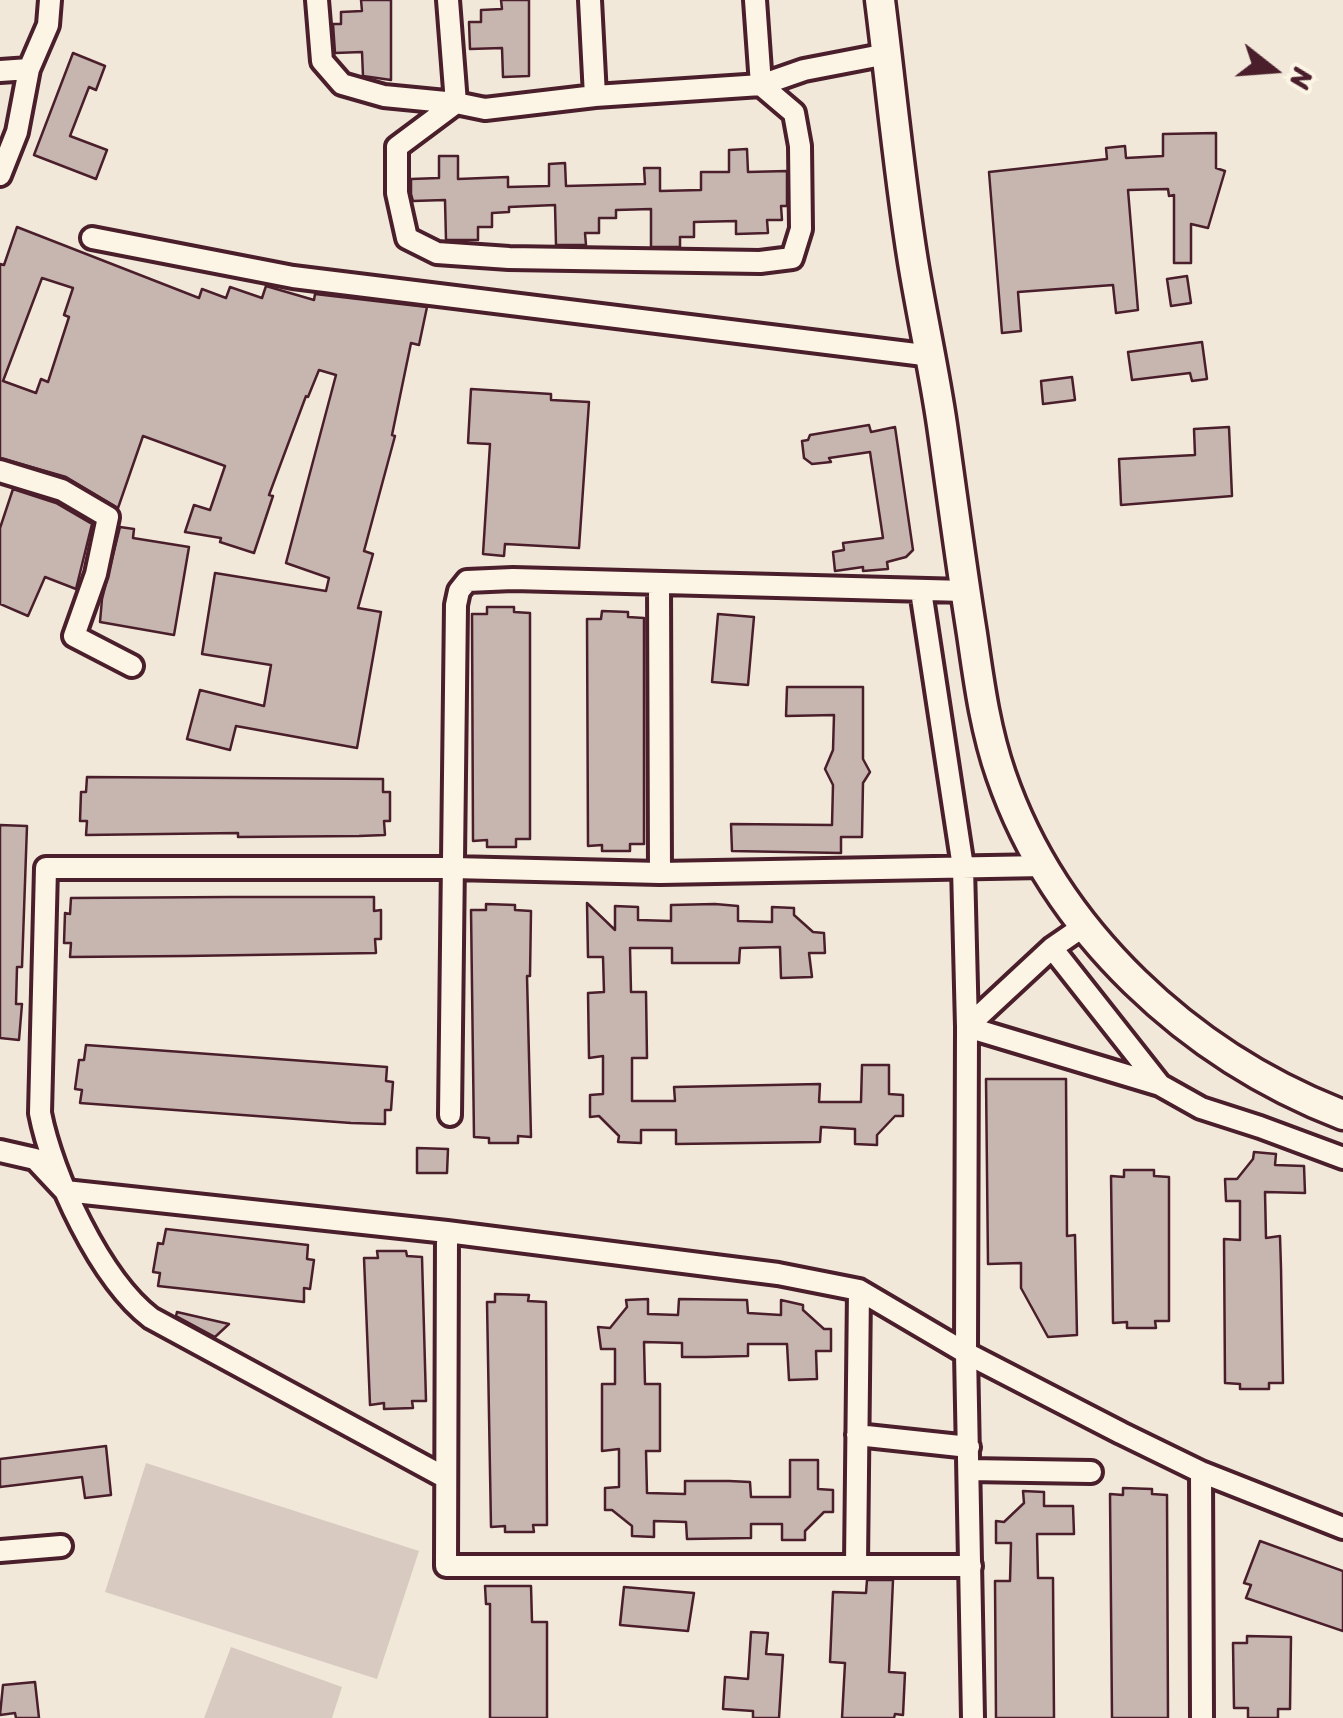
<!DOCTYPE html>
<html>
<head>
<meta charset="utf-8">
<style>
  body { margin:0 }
  #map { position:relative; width:1343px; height:1718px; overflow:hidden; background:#f1e8da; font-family:Sriracha,sans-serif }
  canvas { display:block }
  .north { position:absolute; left:1223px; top:20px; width:100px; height:100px; -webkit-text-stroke:8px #fcf5e5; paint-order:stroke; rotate:107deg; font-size:28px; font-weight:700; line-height:40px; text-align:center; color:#4a1f2b }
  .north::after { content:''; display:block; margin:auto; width:35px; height:45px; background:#4a1f2b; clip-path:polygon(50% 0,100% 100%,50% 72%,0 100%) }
</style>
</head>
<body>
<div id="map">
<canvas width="1343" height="1718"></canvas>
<div class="north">N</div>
</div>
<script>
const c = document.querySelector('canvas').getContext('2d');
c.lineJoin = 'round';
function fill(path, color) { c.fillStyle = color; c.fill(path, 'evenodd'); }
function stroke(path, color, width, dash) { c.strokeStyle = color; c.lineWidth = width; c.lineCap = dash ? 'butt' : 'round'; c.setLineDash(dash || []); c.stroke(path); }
const green = new Path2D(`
  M146,1463L419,1551L377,1679L105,1592Z
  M231,1647L342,1687L332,1718H204Z`);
const building = new Path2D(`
  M361,0H391V80L363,76L362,52L335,53L333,24H341V12L362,11Z
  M501,0H529V76L503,77L502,48L470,49L469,22H481V10L502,9Z
  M73,53L105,66L96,90L89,87L70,136L107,150L96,179L34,155Z
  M1216,133V168L1225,171L1208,228L1191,224V263H1174V195L1169,196L1168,189L1128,190L1138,310L1116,313L1113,285L1018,292L1021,331L1002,333L989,172L1107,159L1106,148L1125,146L1126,158L1163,156V134Z
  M747,149L748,172L787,171V206H781L782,220H767L768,233L736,234V221L694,222V237H680V247H651V209L616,210V218H599V233H585L586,245H556L555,205L509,207V212L492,213V227H478V240H446L445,200L413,201L411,194V179L439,178V156H458V179L508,177V187L549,186V164L565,163L566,186L645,184L644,168H660V191L701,190V172H729V150Z
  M17,227L199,298L202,289L226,298L230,287L262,298L266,286L314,300L315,294L427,307L419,345L411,343L392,435L395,436L364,551L373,554L358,608L381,612L357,748L236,726L230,750L187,739L200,690L264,706L271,665L202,654L215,573L326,591L329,578L286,563L336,375L319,370L308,397L306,396L269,495L273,496L254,553L220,542L221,538L185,532L194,505L210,510L225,466L143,436L118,508L66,477L0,458V264L4,265ZM42,278L73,288L64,315L69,317L48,382L41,379L36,393L3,381Z
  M1187,276L1191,303L1171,306L1167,279Z
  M1202,342L1207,379L1192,381L1190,373L1132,380L1128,352Z
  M1072,377L1075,400L1043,404L1041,381Z
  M471,389L551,394V400L589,402L579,548L505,544L504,556L483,554L490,444L468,443Z
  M869,425L871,432L895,427L913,550L906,557L887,562L888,569L863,571V567L835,571L833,552L844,550L843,543L883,538L870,452L829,458L831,462L812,464L804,458L802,441L808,440L810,435Z
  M1229,427L1232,496L1121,505L1119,459L1195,455L1194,429Z
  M13,489L56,503L92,524L76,589L45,577L28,616L0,604V528Z
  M120,527L134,529L133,538L189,547L174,635L100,622L102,599Z
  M487,607H514V612L530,613V839H516V847H487V840L473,841L472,614H487Z
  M602,611L628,612V617L644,618V844H630V851H602V845L588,846L587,619H601Z
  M718,614L754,617L748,685L712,682Z
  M787,687H863V759L870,772L863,783L862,837H841V853L732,851L731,824L832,825L833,785L825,769L833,750L834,715L786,716Z
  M87,777L383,779V792H390V821H384L385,835L359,836L238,837V833L86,835L87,821H80L81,792H86Z
  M0,825L27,826L22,967H17L16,1004H22L19,1040L0,1038Z
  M230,897H374V911L381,910V939H375L376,953L186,956L70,957L71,943H64L65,913L70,914L71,898Z
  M587,903L615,930V906L638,907V920L671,921V905L715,904L738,906V921L772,922V907L794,908V915L813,932L824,933L825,953H809L812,977L781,978L780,947L740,948L739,963H672V948H630L631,992H646L647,1058H632V1101H675L674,1087L820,1084L819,1102H861L862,1065H889V1094L903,1095V1116H895L877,1135V1145L855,1144V1129L821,1127L820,1142L676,1144V1130H641V1143L618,1142L619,1136L599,1116L590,1117V1095L603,1094V1056L589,1058L588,993L604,992L603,957H588Z
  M486,904L515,905V910L531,911L530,976H527L531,1137L518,1136V1143H489V1138L474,1137L471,910H486Z
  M86,1045L387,1067L386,1081L393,1082L391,1110H385V1124L351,1123L80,1103L82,1090L75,1089L79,1060H84Z
  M986,1079H1066L1067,1236L1075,1235L1077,1335L1048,1337L1021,1288V1263L988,1264Z
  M417,1148L448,1149L447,1173H417Z
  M1254,1152L1276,1154L1275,1165L1304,1166L1305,1193L1265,1192L1266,1238L1280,1236L1281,1268L1283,1383H1269V1389H1240V1384L1225,1383L1224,1239L1240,1240V1201H1226L1225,1179H1237L1253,1159Z
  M1124,1170H1154V1176L1169,1177V1321H1155L1156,1328H1127V1322L1113,1323L1111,1176L1124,1177Z
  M166,1229L308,1245L307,1259L314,1260L310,1289L304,1288V1302L158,1286L160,1273L153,1272L158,1243L163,1244Z
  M377,1251H406L407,1256L422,1257L426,1401H412L413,1408L384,1409V1403L370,1405L364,1258H378Z
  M495,1294L529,1295L528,1301L546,1302L547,1525H533L534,1532H505V1526L491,1527L487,1302H495Z
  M648,1299V1314L678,1315L679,1299L747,1300L748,1313L781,1315V1300L803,1305V1310L824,1329H831V1351H816L817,1379L789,1380L787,1344H748V1356L706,1357H682V1343L644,1342L645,1384H660V1451H646L647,1493L685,1494V1481H729L750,1482L751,1497H790V1460H818V1489L833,1490V1512H824L805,1531V1540H782V1524H751V1538L687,1539L686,1522L654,1521V1537L632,1536V1526L612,1510H605V1488L619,1487V1449L602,1451V1384H615V1349H601L598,1327L610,1328L627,1307L626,1300Z
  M177,1312L229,1324L215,1337L176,1316Z
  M106,1446L111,1495L85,1498L82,1477L0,1487V1459Z
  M1123,1488L1152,1489V1494L1167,1495L1168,1718H1112L1110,1494L1123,1495Z
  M1023,1491L1044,1492V1506H1073L1074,1534H1037L1038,1578H1053L1054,1718H996L995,1581H1010L1011,1543H996V1521L1004,1522L1024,1503Z
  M1260,1541L1343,1571V1631L1246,1598L1251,1585L1244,1583Z
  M867,1580H893L889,1672L905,1673L903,1715L895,1714L894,1718H842L845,1663L830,1662L833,1592L866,1593Z
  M485,1586H531L532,1622H547V1718H490V1604H486Z
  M624,1587L694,1593L688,1631L620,1625Z
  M751,1632L768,1633L766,1654L783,1655L779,1718H753V1711L723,1709L725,1677L748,1679Z
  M1247,1636L1291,1637L1290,1709H1278V1718H1248V1708H1234L1233,1643H1247Z
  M35,1682L39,1718H16L15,1713L0,1715L3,1685Z`);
const street = new Path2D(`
  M317,0L322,61L342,84L384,96L456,103L485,109L595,96L761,85L804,70L887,54
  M448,0L456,103L397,147V193L407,238L437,253L509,258L760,262L792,258L801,229L800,146L794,113L761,85L755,0
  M590,0L595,96
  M0,71L29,69
  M0,175L17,132L29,69L48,25L50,0
  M92,238L293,277L932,356
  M0,471L62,490L108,517L96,574L74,636L132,666
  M659,583L660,873
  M921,591L963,867L967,1027L1160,1085
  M1052,948L1160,1085L1201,1108L1260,1127L1343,1158
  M450,1115L456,605L459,591L467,581L513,579L965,591
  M0,1151L35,1159L65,1191L447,1232L778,1274L859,1290L966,1353L1121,1433L1201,1472L1343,1528
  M447,1232L446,1566H971
  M857,1435L969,1447
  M969,1470L1091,1472
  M1201,1472L1202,1718
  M446,1478L151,1318C100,1279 52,1175 40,1113L46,868H453L660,873L1044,866
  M0,1551L61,1546
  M856,1564L859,1290
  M973,1718L966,1353L967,1027L1052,948L1084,926`);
const secondary = new Path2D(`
  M880,0C891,87 899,175 913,262C922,317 934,370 942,425C952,495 961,565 972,634C979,682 985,729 1001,775C1055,932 1190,1056 1343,1115`);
fill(green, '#d8cac0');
fill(building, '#c7b6af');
stroke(building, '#4a1f2b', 2.5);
stroke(street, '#4a1f2b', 28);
stroke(secondary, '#4a1f2b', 35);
stroke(street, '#fcf5e5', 20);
stroke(secondary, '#fcf5e5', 28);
</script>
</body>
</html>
